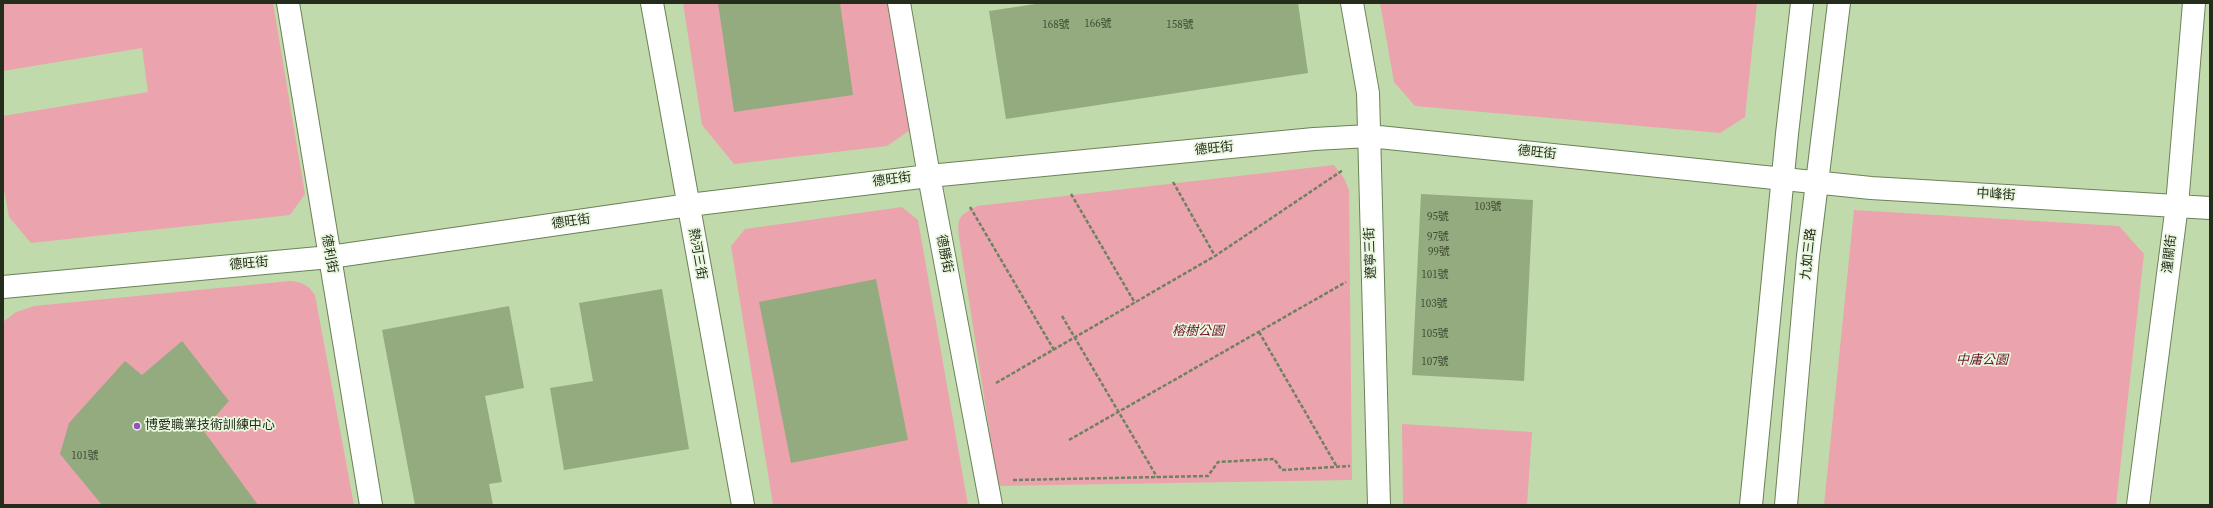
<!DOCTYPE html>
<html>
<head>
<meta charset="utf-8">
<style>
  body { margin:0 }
  #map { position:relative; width:2213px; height:508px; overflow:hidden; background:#c1daac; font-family:"Source Serif 4",serif }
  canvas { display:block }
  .frame { position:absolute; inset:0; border:4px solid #242d1b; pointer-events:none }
</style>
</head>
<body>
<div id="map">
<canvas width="2213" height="508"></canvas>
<div class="frame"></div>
</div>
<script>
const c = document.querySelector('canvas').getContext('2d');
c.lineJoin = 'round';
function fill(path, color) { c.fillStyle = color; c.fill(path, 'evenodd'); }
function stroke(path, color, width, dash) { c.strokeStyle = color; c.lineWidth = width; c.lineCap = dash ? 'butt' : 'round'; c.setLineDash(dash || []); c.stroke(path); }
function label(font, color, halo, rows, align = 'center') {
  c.font = font + ' "Source Serif 4","Noto Sans TC",serif'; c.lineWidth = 3.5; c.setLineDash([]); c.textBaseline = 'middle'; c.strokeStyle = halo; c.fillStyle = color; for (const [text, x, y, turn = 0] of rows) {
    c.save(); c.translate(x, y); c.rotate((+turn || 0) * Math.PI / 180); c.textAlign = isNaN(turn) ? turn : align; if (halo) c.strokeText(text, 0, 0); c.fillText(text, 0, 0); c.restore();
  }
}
const green = new Path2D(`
  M3,3H273L305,194L290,215L31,243L9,217L3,185V116L148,92L142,48L3,71Z
  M683,3H889L910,130L887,146L734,164L702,125Z
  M1380,3H1757L1745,117L1720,133L1415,106L1394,82Z
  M1334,165L1344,178L1349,190L1352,480L998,486L959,237C957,217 959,216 977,206Z
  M902,207L918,220L968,505H773L731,246L745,229Z
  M1854,210L2119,226L2144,254L2116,505H1824Z
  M290,281C303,282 308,285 315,295L354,505H3V322L16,312L34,306Z
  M1402,424L1532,432L1527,505H1403Z`);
const building = new Path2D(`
  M718,3H840L853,95L734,112Z
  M1042,3H1298L1308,73L1006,119L989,11Z
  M1421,194L1533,200L1524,381L1412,375Z
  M876,279L908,440L791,463L759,302Z
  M662,289L689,449L564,470L550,388L593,381L579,303Z
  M509,306L524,388L485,396L502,482L489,484L493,505H415L382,330Z
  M182,341L229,401L203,430L258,505H102L60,454L69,423L125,361L142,375Z`);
const path = new Path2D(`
  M1173,182L1215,256
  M1071,194L1135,303
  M970,207L1054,350
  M1062,316L1157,477
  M1259,332L1337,467
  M996,383L1215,256L1343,170
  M1069,440L1346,282
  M1013,480L1208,476L1218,462L1274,459L1282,470L1350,466`);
const minor = new Path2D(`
  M288,3L371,505
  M652,3L743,505
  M899,3L929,176L991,505
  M1352,3L1368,93L1379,505
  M3,287L330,257L689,205L929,176L1314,139L1369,136L1871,188L2210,208
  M2138,505L2177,205L2194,3`);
const tertiary = new Path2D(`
  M1751,505L1787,134L1802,3
  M1786,505L1808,256L1839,3`);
const markers = [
  [137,426,4,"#9850c3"]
];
const numberNames = [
  ["166號",1098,24],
  ["168號",1056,25],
  ["158號",1180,25],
  ["103號",1488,207],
  ["95號",1438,217],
  ["97號",1438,237],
  ["99號",1439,252],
  ["101號",1435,275],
  ["103號",1434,304],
  ["105號",1435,334],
  ["107號",1435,362],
  ["101號",85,456]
];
const streetNames = [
  ["德旺街",1214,149,-6],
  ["德旺街",1537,153,6],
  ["德旺街",892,180,-7],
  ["中峰街",1996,195,3],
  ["德旺街",571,222,-8],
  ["遼寧三街",1371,253,-92],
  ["德利街",329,254,80],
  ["熱河三街",697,254,80],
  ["德勝街",944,254,79],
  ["九如三路",1809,254,-84],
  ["潼關街",2170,254,-83],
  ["德旺街",249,264,-5]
];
const parkNames = [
  ["榕樹公園",1198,332],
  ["中庸公園",1982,361]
];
const poiNames = [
  ["博愛職業技術訓練中心",145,426]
];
fill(green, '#eba4ad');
fill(building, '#93ab7e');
stroke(minor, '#6b8257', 24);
stroke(tertiary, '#6b8257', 24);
stroke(path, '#708161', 2.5, [4, 2]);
stroke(minor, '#fff', 22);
stroke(tertiary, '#fff', 22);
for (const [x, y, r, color] of markers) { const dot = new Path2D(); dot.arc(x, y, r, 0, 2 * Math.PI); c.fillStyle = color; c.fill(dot); stroke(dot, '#e9f7df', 1.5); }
label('11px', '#404c34', null, numberNames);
label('13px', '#242d1b', '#e9f7df', streetNames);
label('italic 13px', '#70142d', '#e9f7df', parkNames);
label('13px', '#242d1b', '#e9f7df', poiNames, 'left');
</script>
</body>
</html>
